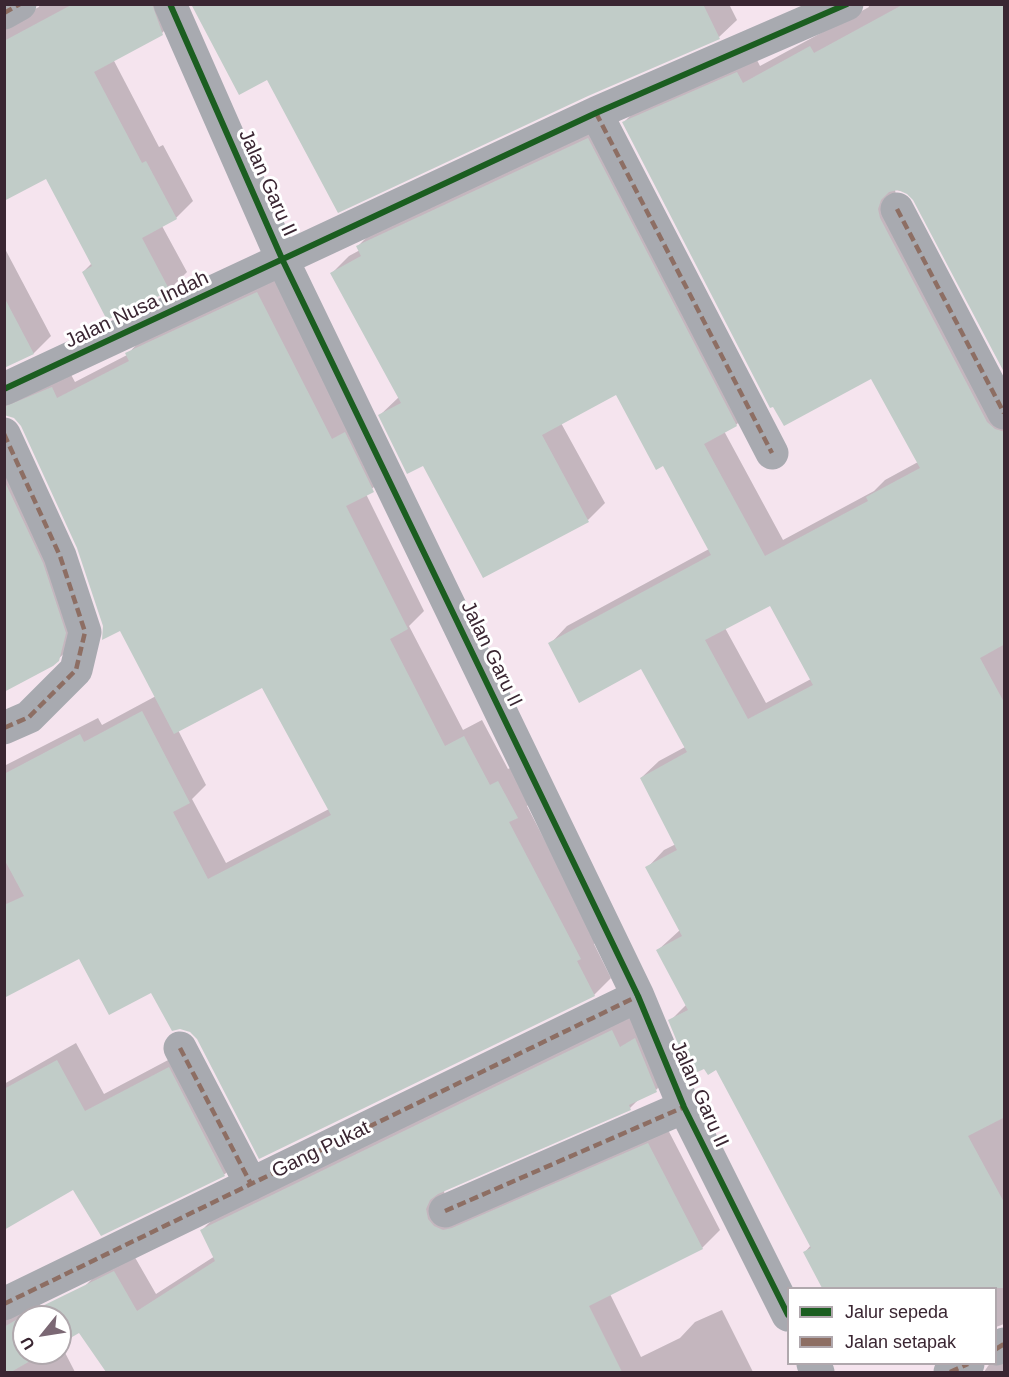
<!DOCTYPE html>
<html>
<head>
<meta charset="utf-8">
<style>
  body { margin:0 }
  #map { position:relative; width:1009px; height:1377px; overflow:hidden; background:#f5e4ee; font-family:Helvetica,sans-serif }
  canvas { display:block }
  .frame { position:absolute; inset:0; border:6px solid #3a2632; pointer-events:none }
  .legend { position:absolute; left:787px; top:1287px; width:210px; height:78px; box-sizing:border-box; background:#fff; border:2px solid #b0a8ad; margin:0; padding:8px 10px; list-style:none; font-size:18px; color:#3a2632 }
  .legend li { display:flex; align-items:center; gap:12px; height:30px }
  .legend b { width:30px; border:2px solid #b0a8ad }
  .north { position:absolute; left:12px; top:1305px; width:60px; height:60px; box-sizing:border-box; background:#fff; border:2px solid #b0a8ad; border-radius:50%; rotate:240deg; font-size:16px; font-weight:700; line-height:24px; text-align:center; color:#3a2632 }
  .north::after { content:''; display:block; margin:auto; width:21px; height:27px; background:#7b6874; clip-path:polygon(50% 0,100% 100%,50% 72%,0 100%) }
</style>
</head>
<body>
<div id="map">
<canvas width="1009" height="1377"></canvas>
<div class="frame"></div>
<ul class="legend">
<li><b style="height:8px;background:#1b5e20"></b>Jalur sepeda</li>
<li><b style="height:8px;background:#8d6e63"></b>Jalan setapak</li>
</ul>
<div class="north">U</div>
</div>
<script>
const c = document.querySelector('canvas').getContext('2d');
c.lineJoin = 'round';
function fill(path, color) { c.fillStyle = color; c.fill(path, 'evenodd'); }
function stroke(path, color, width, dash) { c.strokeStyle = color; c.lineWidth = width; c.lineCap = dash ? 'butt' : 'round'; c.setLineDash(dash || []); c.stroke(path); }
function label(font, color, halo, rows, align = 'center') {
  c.font = font + ' Helvetica,sans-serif'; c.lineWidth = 6; c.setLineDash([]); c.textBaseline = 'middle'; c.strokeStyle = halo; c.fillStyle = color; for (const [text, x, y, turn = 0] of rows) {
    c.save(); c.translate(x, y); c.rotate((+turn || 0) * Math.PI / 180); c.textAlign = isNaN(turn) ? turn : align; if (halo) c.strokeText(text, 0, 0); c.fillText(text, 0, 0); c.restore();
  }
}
const shadow = new Path2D(`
  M4,4L23,15L39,7L40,4H175L179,16L162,33L113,59L159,147L163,145L193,201L176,218L162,226L187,272L169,290L108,318L83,272L92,263L47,177L4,199Z
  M193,4H729L737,20L719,37L587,95L267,78Z
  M868,4H1004L915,199L908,192L895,190L897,200L1004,405V1324L996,1327V1288H824L805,1252L811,1245L717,1068L670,1021L687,1004L658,950L680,930L647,868L664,850L676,844L641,778L659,761L685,747L642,667L550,644L567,626L709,549L663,464L617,393L561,423L605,503L588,520L423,464L380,415L399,397L332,273L349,256L360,250L358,246L375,229L605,121L753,408L736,425L724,431L783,540L874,491L885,480L918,462L871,377L624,122L641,105L755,56L760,66L869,7ZM771,604L811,679L766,703L725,628Z
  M4,247L51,336L34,353L4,366Z
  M275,275L390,473L366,494L424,611L409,626L463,730L482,720L508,769L516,765L534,799L527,806L597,941L594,944L611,978L594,995L198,1038L152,991L80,957L4,996V766L98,718L102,725L156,696L121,629L104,626L79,549L22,425L15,417L4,414V380L69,371L75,382L127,355L144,336ZM263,686L329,809L226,863L192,799L206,785L178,730Z
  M4,426L76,642L52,665L4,690Z
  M630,1013L674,1072L656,1090L640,1098L630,1108L444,1189L445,1201L666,1126L720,1230L702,1248L610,1294L641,1357L680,1338L695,1322L722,1310L753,1372H129L83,1288L101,1270L133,1254L156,1294L215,1256L202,1230L220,1212Z
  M76,1043L104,1094L187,1050L243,1156L225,1174L102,1234L73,1188L4,1205V1084Z
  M38,1301L46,1317H24V1353H60V1343L75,1372H4V1321Z
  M1004,1349V1372H984L988,1366Z`);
const building = new Path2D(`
  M73,4H152L163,35L94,72L142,163L146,161L177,219L142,238L170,291L107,320L82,272L92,266L46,179L4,201V41Z
  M191,4H703L720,39L588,96L338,213L267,80L239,95Z
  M904,4H1005V374L913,200L907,194L898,190L889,192L881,200L878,209L880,218L987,422L995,429L1005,432V644L980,658L1005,704V1117L968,1136L1005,1204V1288H822L803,1252L811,1248L716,1070L708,1075L704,1069L691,1075L668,1020L688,1010L656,950L682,936L645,867L677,850L640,778L687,752L641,669L579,703L548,643L711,555L663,466L656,470L616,395L542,435L589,522L483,578L423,466L407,474L378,415L401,403L330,273L361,256L356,246L588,138L737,426L704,444L765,556L868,501L866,497L920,468L871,379L784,426L773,407L770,408L622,122L737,72L743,83L810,46L814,53ZM770,606L813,685L748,719L705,640Z
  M257,292L332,439L345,432L374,492L346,506L408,629L390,639L445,746L464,736L490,785L498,781L518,818L509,822L581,959L577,961L595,996L259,1159L197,1039L190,1032L180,1029L172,1031L151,993L109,1015L79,959L4,998V905L24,896L4,859V774L80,734L84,742L142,711L190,803L173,812L208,879L331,815L262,688L174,734L120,631L102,640L103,626L77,548L21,426L14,418L4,415V407L52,387L57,398L129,361L125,353Z
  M4,297L34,354L4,368Z
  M4,480L43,563L66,633L59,661L53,666L4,692Z
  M612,1030L620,1047L635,1038L657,1092L629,1105L631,1110L438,1194L430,1200L426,1209L428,1219L434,1226L443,1230L452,1228L648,1143L703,1249L589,1306L622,1372H106L79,1333L60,1344V1317H24V1353H44L11,1372H4V1327L26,1314L114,1271L137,1311L215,1261L200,1230Z
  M57,1060L85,1111L169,1067L225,1176L101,1236L73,1190L4,1230V1089Z`);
const minor = new Path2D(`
  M170,4L283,261L638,996L684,1107L788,1315
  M4,13L20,4
  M596,113L772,453
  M897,209L1004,413
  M4,389L596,113L847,4
  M4,434L60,556L85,632L76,670L29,717L4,728
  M180,1048L251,1184
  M445,1211L684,1107
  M4,1304L638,996
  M996,1349L1004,1344
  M813,1364L818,1372
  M950,1372L968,1364`);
const quiet = new Path2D(`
  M4,13L20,4
  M596,113L772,453
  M897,209L1004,413
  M4,434L60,556L85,632L76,670L29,717L4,728
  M180,1048L251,1184
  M445,1211L684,1107
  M4,1304L638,996
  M996,1349L1004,1344
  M950,1372L968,1364`);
const cycleway = new Path2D(`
  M170,4L283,261L638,996L684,1107L788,1315
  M4,389L596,113L847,4`);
const streetNames = [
  ["Jalan Garu II",267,183,66],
  ["Jalan Nusa Indah",137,310,-25],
  ["Jalan Garu II",491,654,64],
  ["Jalan Garu II",699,1094,66],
  ["Gang Pukat",321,1150,-26]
];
fill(shadow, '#0003');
fill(building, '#c1ccc8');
stroke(minor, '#a8aab0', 33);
stroke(quiet, '#8d6e63', 4.5, [9, 4.5]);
stroke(cycleway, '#1b5e20', 6);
label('20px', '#3a2632', '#fff', streetNames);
</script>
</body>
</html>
